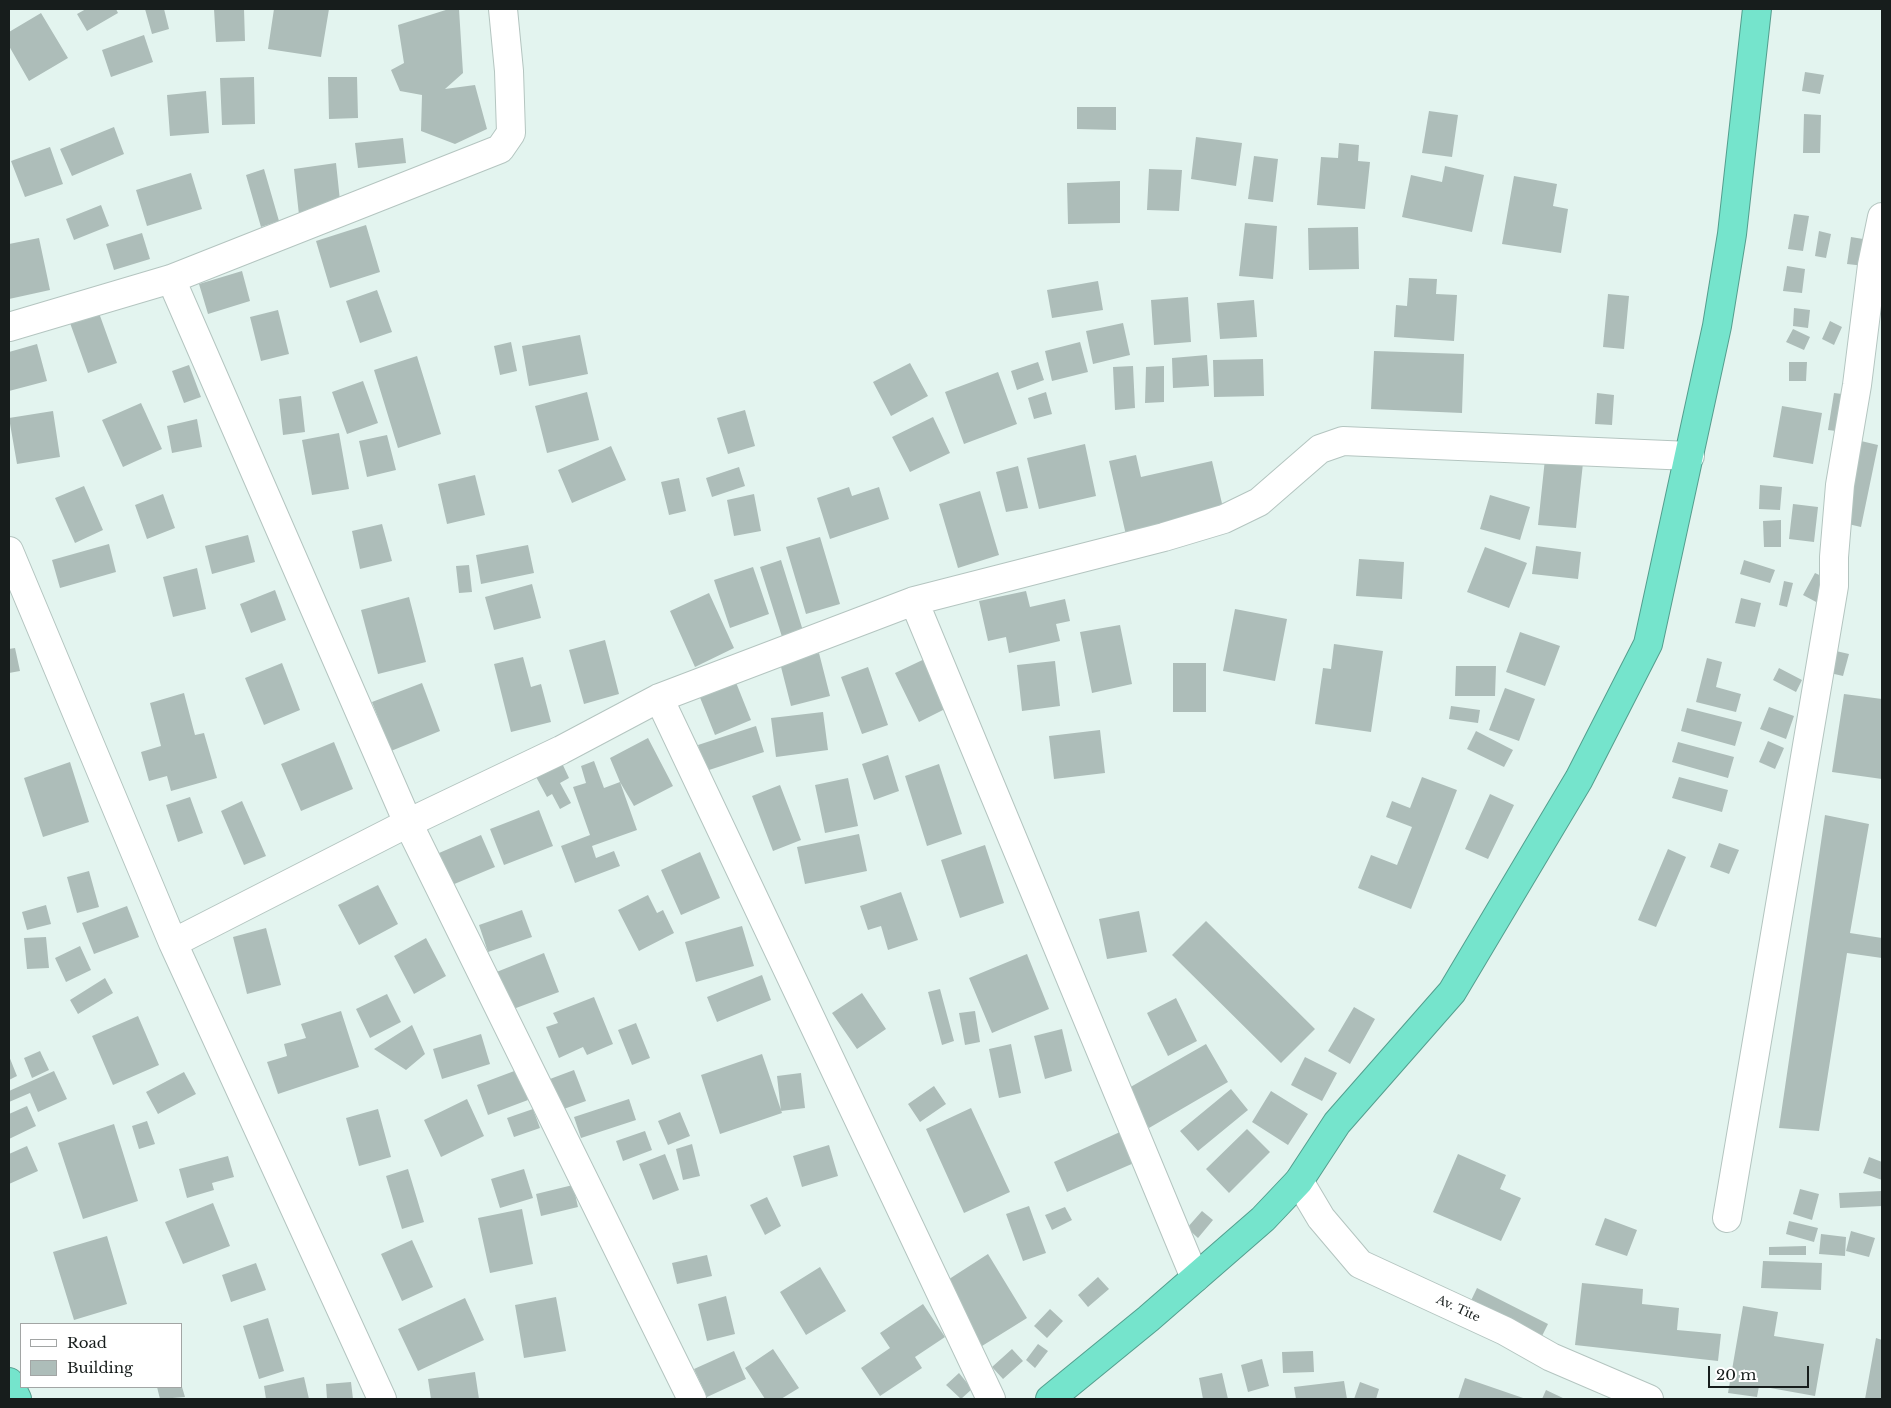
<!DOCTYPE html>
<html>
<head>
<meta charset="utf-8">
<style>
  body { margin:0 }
  #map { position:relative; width:1891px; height:1408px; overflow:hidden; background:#e3f4ef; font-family:"Libre Baskerville",serif }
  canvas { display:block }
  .frame { position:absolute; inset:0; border:10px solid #171d1c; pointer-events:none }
  .legend { position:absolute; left:20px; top:1323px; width:162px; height:65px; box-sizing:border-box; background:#fff; border:1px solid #a2a5a4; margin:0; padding:6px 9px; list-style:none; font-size:15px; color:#171d1c }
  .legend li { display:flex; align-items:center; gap:10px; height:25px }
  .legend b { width:25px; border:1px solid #a2a5a4 }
  .scale { position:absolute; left:1708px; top:1366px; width:101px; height:22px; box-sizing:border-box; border:2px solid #171d1c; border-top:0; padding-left:6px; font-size:15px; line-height:18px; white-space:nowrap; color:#171d1c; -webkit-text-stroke:4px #fff; paint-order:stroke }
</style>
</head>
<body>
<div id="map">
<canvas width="1891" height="1408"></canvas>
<div class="frame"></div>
<ul class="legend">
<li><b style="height:6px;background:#fff"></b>Road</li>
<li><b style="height:14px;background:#adbdb9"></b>Building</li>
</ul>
<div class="scale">20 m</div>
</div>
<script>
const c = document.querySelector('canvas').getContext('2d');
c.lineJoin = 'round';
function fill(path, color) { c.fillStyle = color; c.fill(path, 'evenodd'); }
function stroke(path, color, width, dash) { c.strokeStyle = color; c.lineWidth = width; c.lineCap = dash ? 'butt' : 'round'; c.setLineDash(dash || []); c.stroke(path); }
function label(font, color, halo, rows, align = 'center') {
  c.font = font + ' "Libre Baskerville",serif'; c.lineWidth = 4; c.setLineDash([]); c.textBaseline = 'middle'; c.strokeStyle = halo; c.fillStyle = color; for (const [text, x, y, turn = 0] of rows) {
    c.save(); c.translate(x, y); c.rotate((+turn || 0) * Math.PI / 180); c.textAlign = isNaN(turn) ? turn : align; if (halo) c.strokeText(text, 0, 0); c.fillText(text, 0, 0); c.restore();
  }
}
const building = new Path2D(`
  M86,9H116L118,13L87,31L77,14Z
  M145,9H164L169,29L152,34Z
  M214,9H244L245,41L216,42Z
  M274,9H329L321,57L268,49Z
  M449,9H459L463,73L445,89L475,85L487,129L455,144L421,131L422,95L400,91L391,70L404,63L398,25Z
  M41,13L68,58L29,81L9,46V32Z
  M144,35L153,62L111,77L102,50Z
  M1805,72L1824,75L1820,94L1802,91Z
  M254,77L255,124L222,125L220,78Z
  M328,77H357L358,118L329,119Z
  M206,91L209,133L170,136L167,95Z
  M1077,107H1116V130L1077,129Z
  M1429,111L1458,115L1452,157L1422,153Z
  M1804,114L1821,115L1820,153H1803Z
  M114,127L124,154L72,176L60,149Z
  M1196,137L1242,143L1236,186L1191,179Z
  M403,138L406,163L358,168L355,143Z
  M1339,143L1359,145L1358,161L1370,162L1365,209L1317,205L1321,157L1338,158Z
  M50,147L63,184L25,197L11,161Z
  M1254,156L1278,159L1273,202L1248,199Z
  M336,163L341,210L299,215L294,169Z
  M1445,166L1484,175L1472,232L1402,217L1411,175L1442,182Z
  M264,169L279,221L261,227L246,175Z
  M1149,169L1182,170L1179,211L1147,210Z
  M191,173L202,209L147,226L136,190Z
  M1514,176L1557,184L1553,206L1568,209L1561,253L1502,244Z
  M1120,181V223L1068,224L1067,183Z
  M101,205L109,226L74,240L66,219Z
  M1794,214L1809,216L1803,251L1788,249Z
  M1245,223L1277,226L1273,279L1239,276Z
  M366,225L380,272L330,288L316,241Z
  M1358,227L1359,269L1309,270L1308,228Z
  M1819,231L1831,234L1826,258L1815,256Z
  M142,233L150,259L114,270L106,244Z
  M1851,237L1869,240L1865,266L1847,264Z
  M39,238L50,290L9,299V244Z
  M1787,266L1805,269L1802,293L1783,291Z
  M242,271L250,301L208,314L199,284Z
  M1409,278L1437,279L1436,294L1457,295L1454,341L1394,337L1396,305L1407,306Z
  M1098,281L1103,310L1052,318L1047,290Z
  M377,290L392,332L360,343L346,301Z
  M1608,294L1629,296L1624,349L1603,347Z
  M1188,297L1191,342L1154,345L1151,300Z
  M1254,300L1257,337L1220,339L1217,303Z
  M1794,308L1810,310L1808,328L1793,326Z
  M278,310L289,354L261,361L250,317Z
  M99,313L117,363L88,373L70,323Z
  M1830,321L1842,327L1834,345L1822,339Z
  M1123,323L1130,355L1093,364L1086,331Z
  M1793,329L1810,337L1804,350L1786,342Z
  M580,335L588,374L529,386L522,346Z
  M511,342L517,371L500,375L494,346Z
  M1080,342L1088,372L1052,381L1045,351Z
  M37,344L47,381L9,391V352Z
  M1374,351L1464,354L1462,413L1371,409Z
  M1207,355L1209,386L1173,388L1172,358Z
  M417,356L441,434L398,448L374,370Z
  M1263,359L1264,396L1214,397L1213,360Z
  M1038,362L1044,380L1017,390L1011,371Z
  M1789,362H1807L1806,381H1789Z
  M910,363L928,396L891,416L873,382Z
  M189,365L201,397L184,403L172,371Z
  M1133,366L1135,408L1115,410L1113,367Z
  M1164,366V402L1145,403L1146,367Z
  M998,372L1017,424L964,444L945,392Z
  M363,381L378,423L347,434L332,392Z
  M587,392L599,440L547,453L535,406Z
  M1046,392L1052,414L1034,419L1028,398Z
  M1597,393L1614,395L1612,425L1595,424Z
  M1834,393L1850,395L1844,432L1828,430Z
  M301,396L305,432L283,435L279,399Z
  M141,403L162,449L123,467L102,420Z
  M1782,406L1822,413L1813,464L1773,457Z
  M745,410L755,446L728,454L717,418Z
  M53,411L60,457L17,464L9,418Z
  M933,417L950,453L910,472L892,437Z
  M197,419L202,447L172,453L167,426Z
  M339,433L349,489L312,495L302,440Z
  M387,435L396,470L367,477L359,441Z
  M1861,441L1878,445L1861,527L1844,523Z
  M1085,444L1096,496L1039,509L1027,458Z
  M611,446L626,480L572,503L558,470Z
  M1136,455L1141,477L1212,461L1224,512L1126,535L1109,461Z
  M1545,459L1583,463L1576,528L1538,525Z
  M1018,466L1028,508L1006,512L996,472Z
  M739,467L745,486L712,497L706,478Z
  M475,475L485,515L447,524L438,484Z
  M679,478L686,511L669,515L661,482Z
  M1760,485L1782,487L1780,510L1759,509Z
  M84,486L103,530L75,543L55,498Z
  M849,487L852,496L879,487L889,519L830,539L817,498Z
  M980,491L999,555L958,568L939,504Z
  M163,494L175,528L147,539L135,505Z
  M754,494L761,531L734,536L727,500Z
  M1490,495L1530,507L1520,540L1480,529Z
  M1793,504L1818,507L1814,542L1789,539Z
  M1781,520V547H1764L1763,521Z
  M382,524L392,561L360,569L352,531Z
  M248,535L255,562L212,574L205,546Z
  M820,537L840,604L806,614L786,547Z
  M109,544L116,572L60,588L52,560Z
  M528,545L534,573L481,584L476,555Z
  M1536,546L1581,552L1578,579L1532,574Z
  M1485,547L1527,563L1509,608L1467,592Z
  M1359,559L1404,562L1402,599L1356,596Z
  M781,560L804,634L783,640L760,567Z
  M1744,560L1775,570L1770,583L1740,574Z
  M469,565L472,592L459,593L456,566Z
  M753,567L769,614L730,628L714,580Z
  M197,568L206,609L173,617L163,577Z
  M1815,573L1830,580L1818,603L1803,595Z
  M1784,581L1793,583L1787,607L1779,605Z
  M532,584L541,618L494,630L485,597Z
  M275,590L286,620L251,633L240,604Z
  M1026,591L1030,607L1065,599L1070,621L1056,624L1060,641L1009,653L1006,637L988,641L979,601Z
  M709,593L734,648L695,667L670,611Z
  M409,597L426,662L378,674L361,610Z
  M1741,598L1761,603L1755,627L1735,623Z
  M1235,609L1287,619L1275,681L1223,671Z
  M1120,625L1132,684L1092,693L1080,632Z
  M1520,632L1560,646L1545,686L1506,672Z
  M605,640L619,694L584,704L569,650Z
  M1334,644L1383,651L1371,732L1315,724L1323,668L1331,669Z
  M15,648L20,671L9,673V649Z
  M1836,651L1849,654L1843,676L1830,673Z
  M819,653L830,696L791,706L780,663Z
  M931,656L955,704L919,722L895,673Z
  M523,657L531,687L541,684L551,722L511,732L494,664Z
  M1707,658L1722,662L1716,687L1741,694L1736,712L1696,702Z
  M1055,661L1060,706L1022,711L1017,665Z
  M282,663L300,710L264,725L245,678Z
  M1173,663H1206V712H1173Z
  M1456,666H1496L1495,696H1455Z
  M868,667L888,725L862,734L841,677Z
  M1779,668L1802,680L1796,692L1773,680Z
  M735,680L751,720L715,735L699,695Z
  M422,683L440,731L391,751L372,702Z
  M1505,688L1535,699L1519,741L1489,730Z
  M184,693L195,735L204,733L217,778L171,791L167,776L149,781L141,752L161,746L150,703Z
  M1844,694L1882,699V779L1832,772Z
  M1451,706L1480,710L1478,723L1449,719Z
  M1769,707L1794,716L1786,739L1760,729Z
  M1687,708L1742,722L1735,746L1681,731Z
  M823,712L828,750L776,757L771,718Z
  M756,726L764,752L706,771L698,745Z
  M1100,730L1105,773L1054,779L1049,736Z
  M1476,731L1513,750L1504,767L1467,749Z
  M648,738L673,786L634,806L620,782L637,830L592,846L596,858L614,851L620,866L575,883L561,846L590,835L573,787L586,783L581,766L594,761L604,788L620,782L610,758Z
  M1768,741L1784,748L1775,769L1759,762Z
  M334,742L353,789L301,811L281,764Z
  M1678,742L1734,757L1728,778L1672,762Z
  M888,755L899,791L874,800L862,764Z
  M561,761L569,778L560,783L571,803L560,809L552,794L547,797L535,775Z
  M70,762L89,822L43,837L24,778Z
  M939,764L962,834L927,846L905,776Z
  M1422,777L1457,790L1411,909L1358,888L1371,855L1397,865L1412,827L1386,817L1392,801L1410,808Z
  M1679,777L1728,790L1722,812L1672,798Z
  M848,778L858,826L825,833L815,785Z
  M780,785L801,840L773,851L752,796Z
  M1490,794L1514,805L1488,859L1465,849Z
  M190,797L203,833L178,842L166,805Z
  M242,801L266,856L244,865L221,811Z
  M539,810L553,846L504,865L490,829Z
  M1825,815L1869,824L1850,933L1882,938V958L1847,953L1819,1131L1779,1128Z
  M859,834L867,871L805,884L797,847Z
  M481,835L495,867L452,885L439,853Z
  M1719,843L1739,850L1729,874L1710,867Z
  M985,845L1004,903L960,918L941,860Z
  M1668,849L1686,857L1656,927L1638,920Z
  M700,852L720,898L681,915L661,870Z
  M89,871L99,907L77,913L67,877Z
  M378,885L398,924L359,945L338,905Z
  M901,892L918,940L888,950L881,926L868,930L860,906Z
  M648,895L657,913L663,910L674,933L639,951L618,910Z
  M46,905L51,924L27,930L22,912Z
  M127,906L139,937L94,954L82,923Z
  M522,910L532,937L488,952L479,925Z
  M1139,911L1147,952L1107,959L1099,919Z
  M1206,921L1315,1029L1281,1063L1172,955Z
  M742,926L754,966L696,982L685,942Z
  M266,928L281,985L247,994L233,937Z
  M46,937L49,968L27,969L24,938Z
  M426,938L446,976L414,994L394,956Z
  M80,946L91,970L66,982L55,958Z
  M544,953L559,992L508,1011L494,973Z
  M1027,954L1049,1009L992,1033L969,978Z
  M762,975L771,1000L717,1022L707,997Z
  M105,978L113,993L78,1014L70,1000Z
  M940,989L954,1041L942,1045L928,992Z
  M862,993L886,1029L857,1049L832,1013Z
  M387,994L401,1022L370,1038L356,1009Z
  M594,997L613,1044L587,1055L583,1047L559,1058L546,1027L558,1023L553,1013Z
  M1176,998L1197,1041L1168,1056L1147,1013Z
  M1354,1007L1375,1019L1350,1064L1328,1051Z
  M341,1011L359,1067L278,1094L267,1062L287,1056L284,1044L306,1038L301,1024Z
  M975,1011L980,1042L965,1045L959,1013Z
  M138,1016L159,1065L113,1085L92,1036Z
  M636,1023L650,1058L632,1065L618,1030Z
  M412,1025L425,1054L406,1070L374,1049Z
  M1062,1029L1072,1071L1045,1079L1034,1036Z
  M481,1034L490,1064L442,1079L433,1049Z
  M1011,1044L1021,1093L999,1098L989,1049Z
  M1206,1044L1228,1082L1149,1128L1127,1089Z
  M40,1051L49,1070L32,1078L24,1058Z
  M762,1054L782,1113L720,1134L701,1075Z
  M9,1056L17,1076L9,1080Z
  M1305,1057L1337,1073L1322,1101L1291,1085Z
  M517,1070L528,1100L488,1115L477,1085Z
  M574,1070L586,1101L561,1110L550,1079Z
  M54,1071L67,1099L38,1112L30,1093L9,1102V1091Z
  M184,1072L196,1094L158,1114L146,1092Z
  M801,1073L805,1108L781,1111L777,1076Z
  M934,1086L946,1104L920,1122L908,1104Z
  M1231,1089L1248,1110L1198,1151L1180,1131Z
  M1271,1091L1308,1114L1288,1145L1252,1122Z
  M467,1099L484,1136L441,1157L424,1120Z
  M629,1099L636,1120L581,1138L574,1117Z
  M27,1106L36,1126L9,1139V1114Z
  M971,1108L1010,1192L964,1213L926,1129Z
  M378,1109L391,1157L359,1166L346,1118Z
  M533,1109L540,1128L514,1137L507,1118Z
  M680,1112L690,1136L668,1145L658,1121Z
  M147,1121L155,1144L139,1149L132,1126Z
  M114,1124L138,1201L83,1219L58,1143Z
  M1247,1129L1270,1152L1229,1193L1206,1169Z
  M645,1131L652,1150L623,1161L616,1141Z
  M1120,1132L1134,1163L1067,1192L1054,1162Z
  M692,1144L700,1176L683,1180L676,1149Z
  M829,1145L838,1176L802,1187L793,1156Z
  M27,1146L38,1171L9,1184V1154Z
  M665,1154L679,1190L653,1200L639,1164Z
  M1458,1154L1506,1175L1500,1189L1521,1198L1501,1241L1433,1212Z
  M228,1156L234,1177L212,1183L214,1190L187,1198L179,1169Z
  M1869,1157L1882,1162V1180L1863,1173Z
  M408,1169L424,1222L402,1229L386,1176Z
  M524,1169L533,1198L500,1208L491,1179Z
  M573,1185L578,1207L541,1216L536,1194Z
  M1800,1189L1819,1194L1812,1220L1793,1214Z
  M1882,1191V1206L1840,1208L1839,1193Z
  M767,1197L781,1226L765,1235L750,1205Z
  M213,1203L230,1246L183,1264L165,1222Z
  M1029,1206L1046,1253L1023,1261L1006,1214Z
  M1065,1207L1072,1220L1052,1230L1045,1215Z
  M522,1209L533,1264L490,1273L478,1218Z
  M1202,1211L1213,1220L1198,1238L1187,1228Z
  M1605,1218L1637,1230L1627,1256L1595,1245Z
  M1789,1221L1818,1228L1814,1242L1786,1234Z
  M1851,1231L1875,1238L1869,1257L1846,1251Z
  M1821,1234L1846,1237L1845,1256L1819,1254Z
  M107,1236L127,1304L74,1320L53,1252Z
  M412,1240L433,1287L402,1301L381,1254Z
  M1806,1246V1255H1769V1247Z
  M988,1254L1027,1318L982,1346L943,1283Z
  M707,1255L712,1276L677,1284L672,1263Z
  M1763,1261L1822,1263L1821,1290L1761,1288Z
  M256,1263L266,1290L231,1302L222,1275Z
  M820,1267L846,1311L806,1335L780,1292Z
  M1098,1277L1109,1289L1088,1307L1078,1295Z
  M1582,1283L1643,1289L1642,1304L1679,1308L1677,1330L1721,1334L1718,1361L1575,1345Z
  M1477,1288L1548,1324L1537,1346L1466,1311Z
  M726,1296L735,1334L707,1341L698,1304Z
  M556,1297L566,1351L524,1358L515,1305Z
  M465,1298L484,1340L418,1371L398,1329Z
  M923,1304L945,1337L915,1357L922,1368L880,1396L861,1368L890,1348L880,1333Z
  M1743,1306L1778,1312L1774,1336L1824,1344L1815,1396L1759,1386L1757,1397L1728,1393Z
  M1050,1309L1063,1321L1047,1338L1034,1326Z
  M268,1318L284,1371L259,1379L243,1326Z
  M1876,1338L1882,1340V1399H1865Z
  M1038,1344L1048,1351L1035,1368L1026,1360Z
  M773,1349L799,1388L781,1399H765L745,1368Z
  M1012,1349L1023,1361L1003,1379L992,1367Z
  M734,1351L746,1379L707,1397L694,1369Z
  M1313,1351L1314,1372L1283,1373L1282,1352Z
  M1262,1359L1269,1386L1248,1392L1241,1365Z
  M475,1372L479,1399H431L428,1379Z
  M959,1373L972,1389L961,1399L946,1385Z
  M1222,1373L1228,1399H1203L1199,1378Z
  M304,1377L309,1399H266L264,1386Z
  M1465,1378L1526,1399H1458Z
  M1344,1381L1347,1399H1296L1294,1387Z
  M351,1382L353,1399H327L326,1384Z
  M1360,1382L1379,1389L1376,1399H1354Z
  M157,1387H182L185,1397L160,1399Z
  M1546,1390L1565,1399H1542Z`);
const street = new Path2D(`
  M171,279L408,823L692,1399
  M9,327L171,279L500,149L511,133L509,71L503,9
  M9,551L173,943L382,1399
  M914,601L1195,1278
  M659,698L991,1399
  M173,943L408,823L561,750L659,698L914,601L1164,537L1224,519L1259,502L1320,449L1343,441L1690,456
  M1299,1181L1321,1218L1360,1264L1505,1331L1551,1357L1649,1399
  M1727,1218L1834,586V557L1840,485L1857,385L1872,265L1882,217`);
const highway = new Path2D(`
  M9,1382L17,1399
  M1050,1399L1148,1319L1263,1219L1299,1181L1337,1123L1452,992L1579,779L1648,644L1717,326L1732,234L1757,9`);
const streetNames = [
  ["Av. Tite",1458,1309,25]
];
fill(building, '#adbdb9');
stroke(street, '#b4c5c0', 30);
stroke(highway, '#549e8e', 30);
stroke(street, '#fff', 28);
stroke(highway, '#75e4cc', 28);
label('12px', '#171d1c', '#fff', streetNames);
</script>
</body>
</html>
